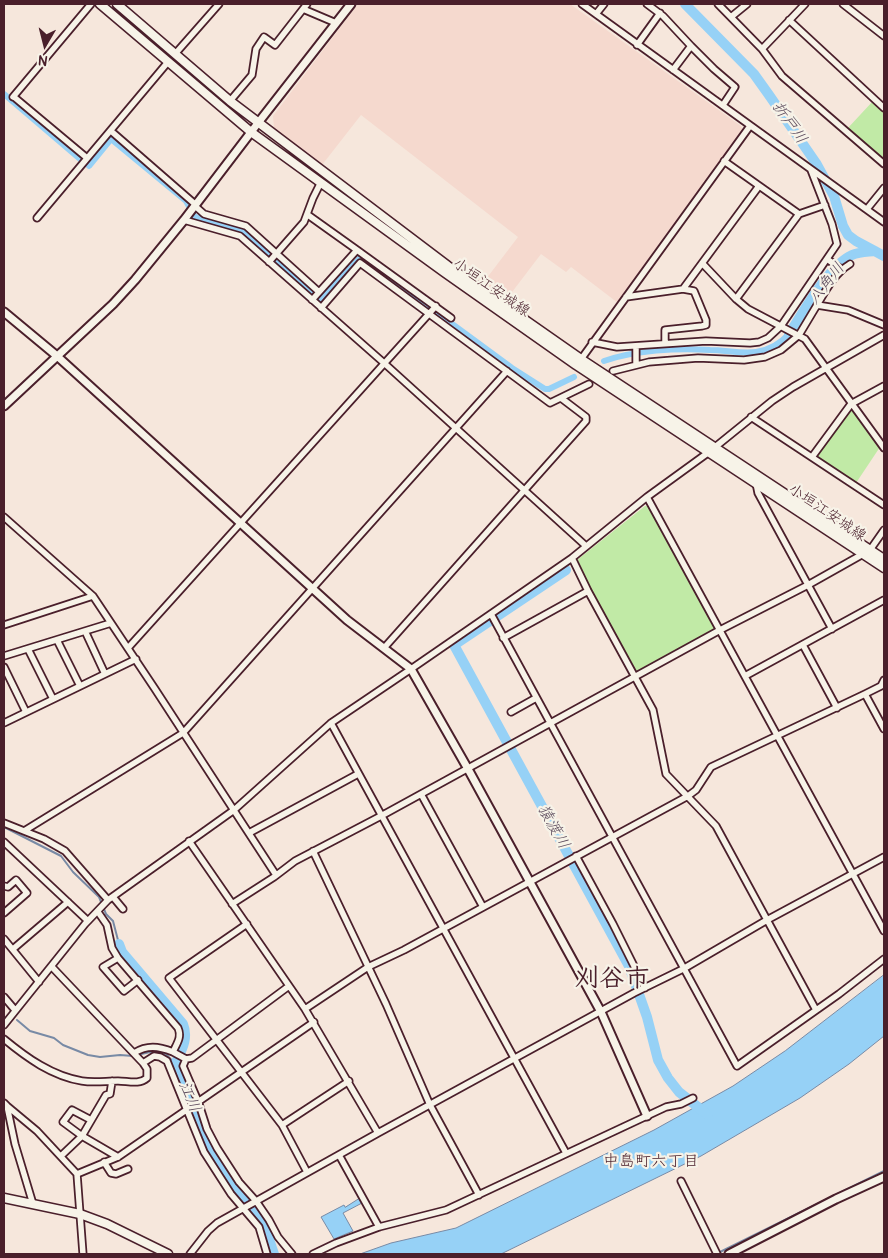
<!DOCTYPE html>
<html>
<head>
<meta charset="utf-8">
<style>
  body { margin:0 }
  #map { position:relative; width:888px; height:1258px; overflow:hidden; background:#f6e7dc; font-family:Pangolin,sans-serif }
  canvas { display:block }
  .frame { position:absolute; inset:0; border:5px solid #4a1f2b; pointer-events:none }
  .north { position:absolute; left:20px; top:20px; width:50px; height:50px; -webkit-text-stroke:4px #f7f3e8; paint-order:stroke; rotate:188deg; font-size:14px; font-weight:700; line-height:20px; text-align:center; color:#4a1f2b }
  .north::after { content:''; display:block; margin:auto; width:18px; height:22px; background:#4a1f2b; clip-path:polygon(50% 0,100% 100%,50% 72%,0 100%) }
</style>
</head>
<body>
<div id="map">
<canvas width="888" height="1258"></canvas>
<div class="frame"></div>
<div class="north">N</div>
</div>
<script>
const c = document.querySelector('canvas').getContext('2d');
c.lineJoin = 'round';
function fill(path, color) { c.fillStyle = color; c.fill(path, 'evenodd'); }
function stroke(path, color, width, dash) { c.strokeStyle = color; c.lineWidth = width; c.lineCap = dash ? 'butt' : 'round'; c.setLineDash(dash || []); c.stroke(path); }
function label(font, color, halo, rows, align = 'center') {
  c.font = font + ' Pangolin,"Klee One",sans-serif'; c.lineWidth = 4.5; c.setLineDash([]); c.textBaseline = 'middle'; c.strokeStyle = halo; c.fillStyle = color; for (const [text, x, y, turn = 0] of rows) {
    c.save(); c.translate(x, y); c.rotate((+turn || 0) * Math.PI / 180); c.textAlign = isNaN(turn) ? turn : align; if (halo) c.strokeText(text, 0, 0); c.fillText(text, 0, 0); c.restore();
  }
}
const built = new Path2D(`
  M358,4H570L741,126L743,132L618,303L571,267L566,272L541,254L506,300L483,283L518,237L361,115L322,165L274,128L273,116Z`);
const green = new Path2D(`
  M873,101L884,112V161L847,129Z
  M850,411H854L880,447L856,483L817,458V455Z
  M645,506H648L715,628L637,672L635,671L576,564L577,560Z`);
const water = new Path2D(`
  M884,975V1036L849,1064L800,1098L701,1156L501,1254H360L391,1243L456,1228L654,1130L733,1086L785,1051Z
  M359,1199L362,1203L343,1213L353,1231L334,1239L321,1217L344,1205L345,1207Z`);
const stream = new Path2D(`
  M4,827L61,856L73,872L99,897L106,914L113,921L119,944
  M17,1020L30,1031L54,1038L63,1045L88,1055L100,1057L120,1055L133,1056L150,1052H158L166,1054L175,1064
  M718,1253L884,1171`);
const canal = new Path2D(`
  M4,94L80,159
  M88,165L89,166L111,139L186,201L195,217L243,231L321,299L361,257L512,368L545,389H549L574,377
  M604,361C635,350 677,348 710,350C725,350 741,354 756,352C769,350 780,344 789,334`);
const river = new Path2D(`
  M685,4L754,74L769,95L816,163L834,196L843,226L848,235L856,241L884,256
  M789,334C803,313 829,265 852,255C859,252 867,252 875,251
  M566,570L454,645L629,966L647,1017L658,1060L668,1078L679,1092L708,1115
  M119,944L122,952L183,1024C189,1039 181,1051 175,1064L202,1133L212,1153L234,1187L264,1224L274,1254`);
const minor = new Path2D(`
  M582,4L884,222
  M647,4L663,16L691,46L673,70
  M718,4L762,49L782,76L884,164
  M843,4L884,36
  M303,9L336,23
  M596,14L604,4
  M731,17L747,4
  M789,20L884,108
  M637,45L660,13
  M691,46L714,69L735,87L723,105
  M762,49L805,4
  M175,54L219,4
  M13,97L91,4
  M14,97L87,158
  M230,101L252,75L256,49L264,37L275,45L307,4
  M111,131L196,205
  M724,161L799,214
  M825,205L799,214L736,299L748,309L805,339L884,448
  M195,206L204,214L246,226L319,292
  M867,209L884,188
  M308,215L357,250L312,300
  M37,218L168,62
  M184,220L240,236L384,363L586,546
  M357,250L451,318
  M827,259L841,269
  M269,262L304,222L313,198L321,182
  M702,263L736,299
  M626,297L683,289L759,186
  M817,305C826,290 835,273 850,264
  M321,308L360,263L550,403L589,384
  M592,342L617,347L706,341L750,343L759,342L768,338L781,326L837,244L832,224L811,170
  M665,343V330L702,326L706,325V320L694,291L683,289
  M636,346V364
  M579,362L750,126
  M613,371L649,362L698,358L744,360L765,357L781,350L799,335L817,305L848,310L884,325
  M751,417L884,505
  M812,457L851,404L884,386
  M756,483L758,493L832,629
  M647,497L884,931
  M4,517L93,596L155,689L276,875
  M572,558L588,591L653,710L666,774L716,826L816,1010
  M491,614L737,1066L839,994L884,959
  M4,625L93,596
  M85,631L105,674
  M503,638L588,591
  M57,640L80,686
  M803,645L837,708
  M128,648L436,306
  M384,648L586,421V417L561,398
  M28,649L53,699
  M4,656L111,623
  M4,667L26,712
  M745,676L884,600
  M865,694L884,729
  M511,712L536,698
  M4,723L136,659
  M331,723L566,1153
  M421,794L483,907
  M4,823L24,831L183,733L507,371
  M24,831L44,839L65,851L108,900
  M249,833L358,774
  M189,841L305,1009
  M4,842L88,921
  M313,851L386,1004L430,1105L479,1195
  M576,856L613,924L645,988
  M4,886L8,887L16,880L27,893L4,913
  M113,897L123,909
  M232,904L274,877L295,861L381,816L720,630L808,585L863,554L870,550L884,530
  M98,912L107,925L112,948L118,958L178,1028C182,1037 177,1043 173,1052L186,1059L183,1066L198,1101L207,1129L217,1148L239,1182L256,1201L269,1220L278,1237L292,1254
  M247,924L169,978L282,1125L307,1172
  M4,939L39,982
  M13,949L68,902
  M118,958L103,967L124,991L138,980
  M52,967L143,1063L154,1056L160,1057L167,1061L204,1152L231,1194L259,1227L267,1254
  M4,997L15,1010
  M4,1025L85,924L108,900L234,810L331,723L411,669L572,558L647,497L709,452L772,401L793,387L884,335
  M4,1039C27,1058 52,1076 82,1081C94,1083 106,1081 118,1081C128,1081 139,1085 147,1078V1069L143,1063
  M134,1053C147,1045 158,1046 173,1052
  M186,1059L192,1058L289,986
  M4,1103L7,1106L15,1144L33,1204
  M7,1106L37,1131L77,1174L83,1254
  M91,1120L72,1110L63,1122L82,1136L118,1157
  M282,1125L349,1081
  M378,1133L634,993L683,969L767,920L884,857
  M339,1155L379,1227
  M61,1156L82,1136L106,1095L110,1094L112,1081
  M104,1162L111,1173L116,1174L128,1169
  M77,1174L118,1157L314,1022
  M681,1181L717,1254
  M190,1254L208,1231L217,1223L378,1133L305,1009L368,967L404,950L688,796L696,790L711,767L865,694L881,686L884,680
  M313,1254L336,1243L379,1227L446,1210L666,1107L681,1104L693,1098`);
const tertiary = new Path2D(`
  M4,312L57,356L347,620L411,669L468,769L601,1012L647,1116
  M4,406L113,304L135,280L184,220L258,123L351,4
  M729,1254L836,1199L884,1177`);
const secondary = new Path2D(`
  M100,4L251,132L444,272L576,365L884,568
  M117,4L230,101L448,266L581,359L884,559
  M4,1198L80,1214L107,1224L168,1254`);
const streetNames = [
  ["小垣江安城線",491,288,35],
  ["小垣江安城線",827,513,34]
];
const waterNames = [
  ["折戸川",789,123,55],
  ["八角川",827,284,-52],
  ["猿渡川",553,827,61],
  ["江川",189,1097,67]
];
const neighbourhoodNames = [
  ["中島町六丁目",651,1162]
];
const townNames = [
  ["刈谷市",612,980]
];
fill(built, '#f5d9ce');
fill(green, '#c1eaa6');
fill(water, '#96d1f6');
stroke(water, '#788aa5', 1);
stroke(stream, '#788aa5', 2);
stroke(canal, '#96d1f6', 6);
stroke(river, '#96d1f6', 10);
stroke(minor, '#4a1f2b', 9);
stroke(tertiary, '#4a1f2b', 11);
stroke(secondary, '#4a1f2b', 11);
stroke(minor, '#f7f3e8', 5.5);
stroke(tertiary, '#f7f3e8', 7);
stroke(secondary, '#f7f3e8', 8);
label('15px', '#4a1f2b', '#f7f3e8', streetNames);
label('italic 16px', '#5d4c5e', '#f7f3e8', waterNames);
label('16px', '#4a1f2b', '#f7f3e8', neighbourhoodNames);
label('bold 25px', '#4a1f2b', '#f7f3e8', townNames);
</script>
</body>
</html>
